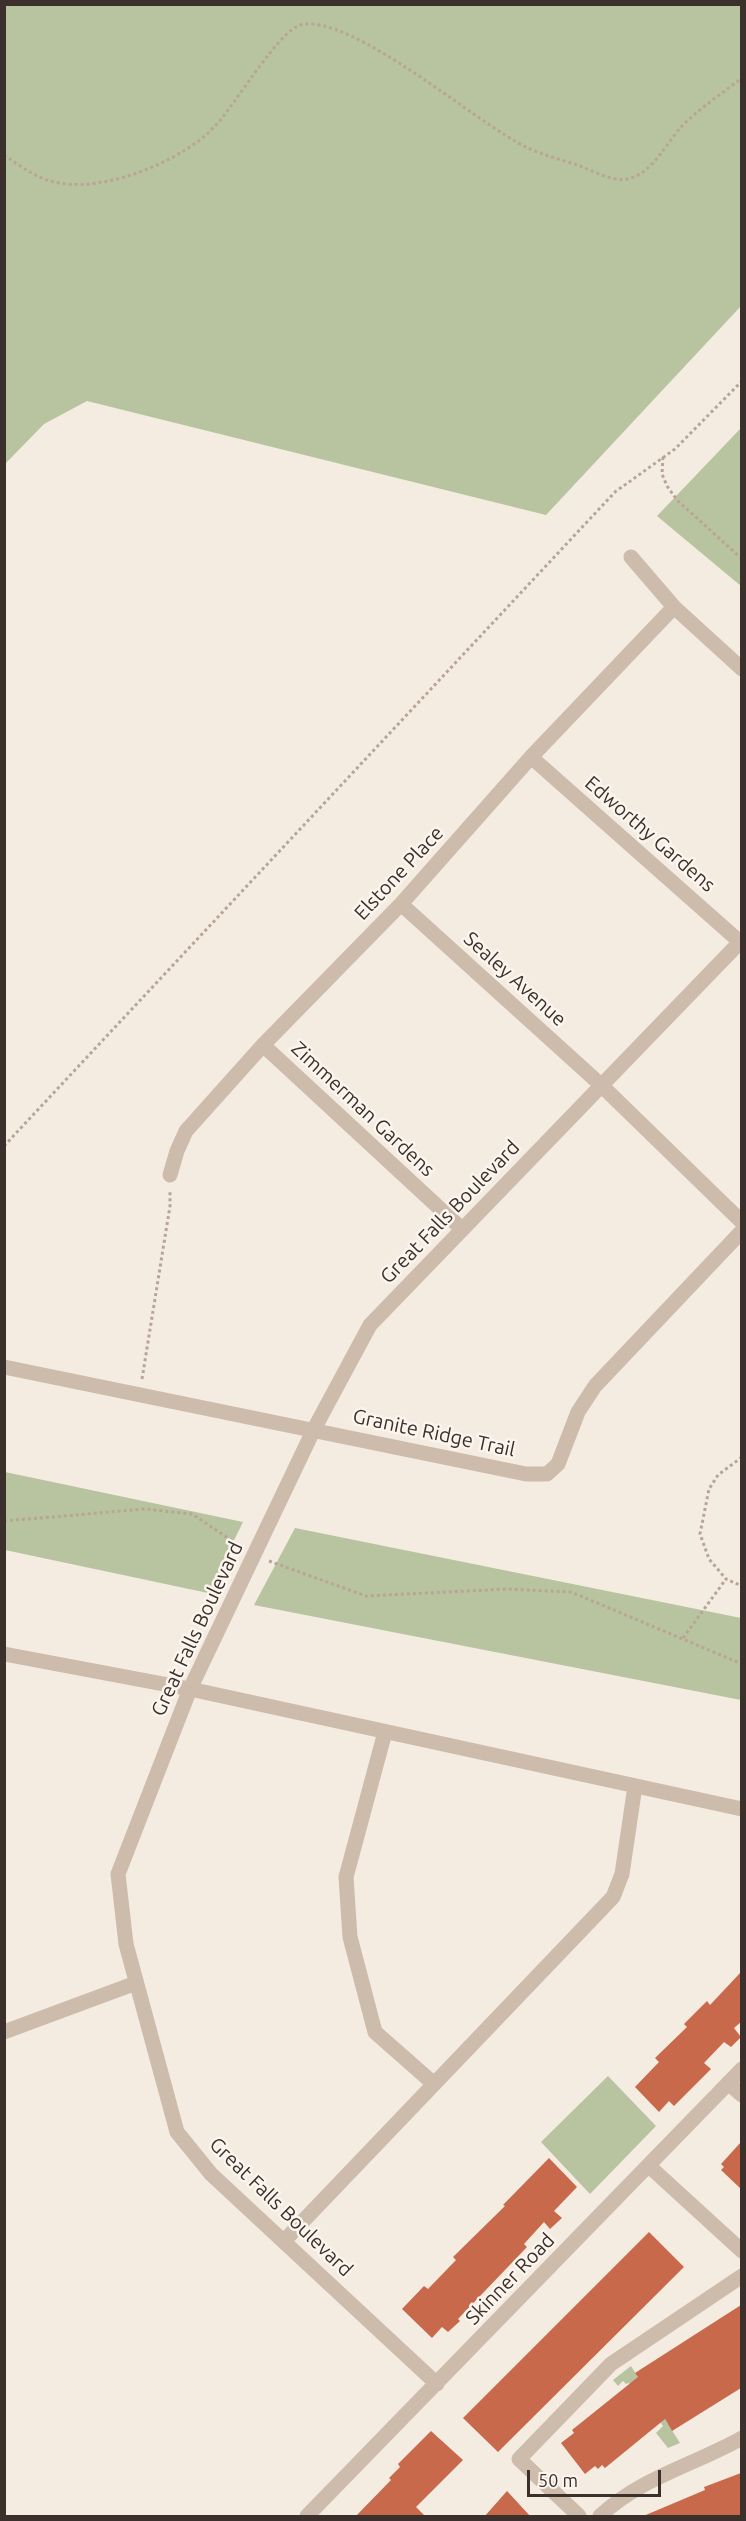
<!DOCTYPE html>
<html>
<head>
<meta charset="utf-8">
<style>
  body { margin:0 }
  #map { position:relative; width:746px; height:2521px; overflow:hidden; background:#f4ebe1; font-family:Ubuntu,sans-serif }
  canvas { display:block }
  .frame { position:absolute; inset:0; border:6px solid #3b302b; pointer-events:none }
  .scale { position:absolute; left:527px; top:2470px; width:134px; height:27px; box-sizing:border-box; border:3px solid #3b302b; border-top:0; padding-left:8px; font-size:18px; line-height:21px; white-space:nowrap; color:#3b302b; -webkit-text-stroke:4px #fbf5ee; paint-order:stroke }
</style>
</head>
<body>
<div id="map">
<canvas width="746" height="2521"></canvas>
<div class="frame"></div>
<div class="scale">50 m</div>
</div>
<script>
const c = document.querySelector('canvas').getContext('2d');
c.lineJoin = 'round';
function fill(path, color) { c.fillStyle = color; c.fill(path, 'evenodd'); }
function stroke(path, color, width, dash) { c.strokeStyle = color; c.lineWidth = width; c.lineCap = dash ? 'butt' : 'round'; c.setLineDash(dash || []); c.stroke(path); }
function label(font, color, halo, rows, align = 'center') {
  c.font = font + ' Ubuntu,sans-serif'; c.lineWidth = 5; c.setLineDash([]); c.textBaseline = 'middle'; c.strokeStyle = halo; c.fillStyle = color; for (const [text, x, y, turn = 0] of rows) {
    c.save(); c.translate(x, y); c.rotate((+turn || 0) * Math.PI / 180); c.textAlign = isNaN(turn) ? turn : align; if (halo) c.strokeText(text, 0, 0); c.fillText(text, 0, 0); c.restore();
  }
}
const green = new Path2D(`
  M5,4L741,5V306L546,515L87,401L44,424L5,464Z
  M741,428V586L657,516Z
  M5,1472L243,1522L208,1593L5,1550Z
  M295,1528L741,1618V1700L254,1605Z
  M608,2076L656,2126L590,2194L541,2142Z
  M631,2366L680,2443L668,2448L656,2433L663,2426L629,2383L626,2384L623,2381L618,2386L613,2380Z`);
const building = new Path2D(`
  M741,1972V2022L734,2028L741,2037L731,2047L724,2042L704,2063L711,2069L674,2106L669,2101L659,2112L635,2087L659,2062L655,2058L687,2027L684,2024L707,2001L710,2005Z
  M741,2142V2189L721,2170L724,2167L721,2164Z
  M549,2158L577,2187L554,2211L562,2218L550,2229L544,2222L524,2244L527,2247L458,2319L460,2321L448,2332L442,2327L432,2338L402,2309L424,2286L428,2289L456,2260L453,2257L505,2206L503,2205Z
  M649,2232L684,2267L498,2452L463,2418Z
  M741,2305V2388L672,2431L665,2419L605,2468L602,2465L598,2469L595,2466L585,2474L561,2443L574,2433L572,2430L638,2377L635,2373Z
  M431,2431L463,2460L416,2507L426,2517H355L391,2480L389,2478L400,2467L398,2464Z
  M741,2473V2517H641L705,2490L704,2487Z
  M507,2491L531,2517H484Z`);
const path = new Path2D(`
  M4,155C22,167 38,180 60,183C106,192 185,160 216,125C234,106 279,31 300,25C351,12 478,125 528,148C545,156 563,160 580,166C593,171 613,182 627,179C655,173 666,141 685,123C702,107 722,93 742,78
  M663,457L662,474L667,486L677,500L742,559
  M4,1146L615,492L675,449L742,381
  M142,1379L170,1206V1190
  M742,1457L718,1475L709,1489L700,1534L709,1559L726,1579L742,1586
  M4,1521L145,1509L192,1514L240,1546
  M269,1561L366,1596L507,1589L571,1592L742,1664
  M683,1638L726,1579`);
const minor = new Path2D(`
  M631,557L674,607L742,669
  M531,757L740,942
  M401,904L601,1085L742,1222
  M263,1045L462,1229
  M170,1175L177,1151L186,1131L263,1045L401,904L531,757L674,607
  M4,1367L526,1474H547L558,1464L578,1412L595,1386L742,1231
  M4,1654L190,1689L742,1809
  M385,1732L346,1877L350,1937L375,2032L434,2084
  M4,2032L136,1983
  M728,2083L742,2095
  M649,2166L742,2251
  M284,2241L613,1897L622,1874L635,1786
  M437,2384L211,2174L177,2132L126,1944L118,1874L190,1689L314,1429L370,1325L742,940
  M307,2516L742,2069
  M579,2516L519,2459L611,2364L742,2276
  M600,2516C640,2478 694,2465 742,2438`);
const streetNames = [
  ["Edworthy Gardens",650,834,41],
  ["Elstone Place",399,873,-47],
  ["Sealey Avenue",515,979,42],
  ["Zimmerman Gardens",363,1109,43],
  ["Great Falls Boulevard",450,1212,-46],
  ["Granite Ridge Trail",434,1433,12],
  ["Great Falls Boulevard",197,1629,-65],
  ["Great Falls Boulevard",281,2207,44],
  ["Skinner Road",510,2279,-46]
];
fill(green, '#b8c4a0');
fill(building, '#c8694b');
stroke(path, '#b9a596', 3, [3, 3]);
stroke(minor, '#cdbbac', 15);
label('20px', '#3b302b', '#fbf5ee', streetNames);
</script>
</body>
</html>
